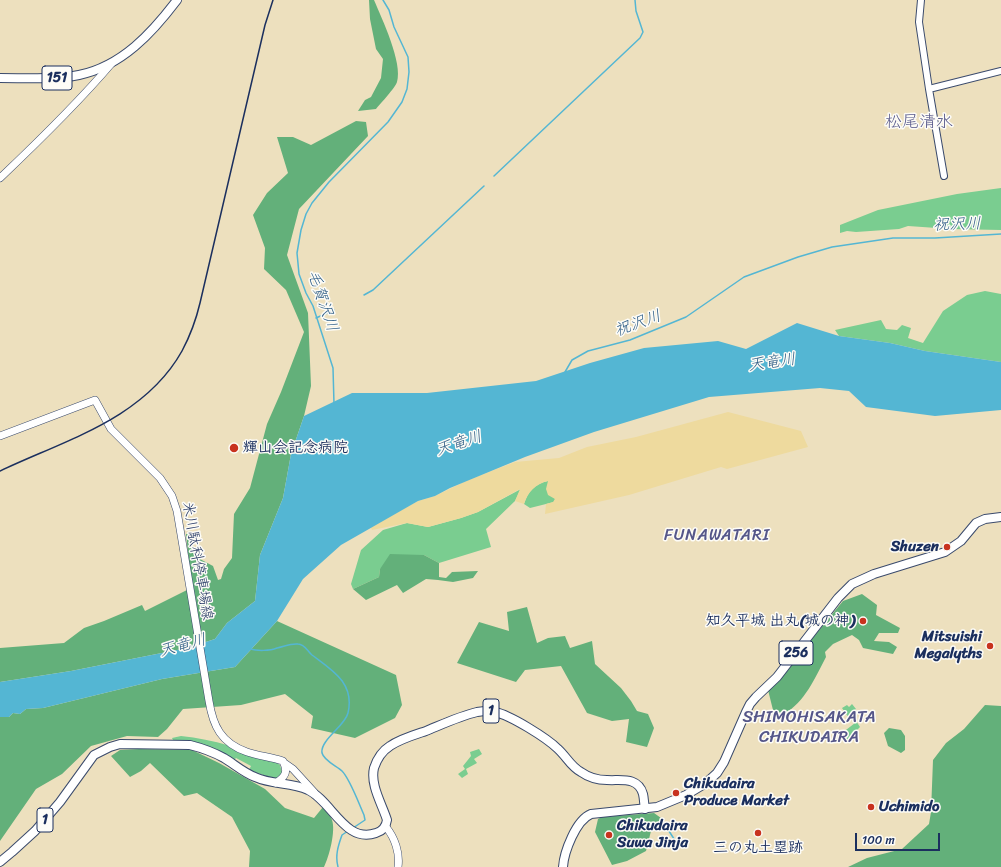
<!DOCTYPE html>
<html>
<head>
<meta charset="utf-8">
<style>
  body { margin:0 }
  #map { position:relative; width:1001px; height:867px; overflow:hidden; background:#ede0be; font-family:Sriracha,sans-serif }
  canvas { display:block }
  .scale { position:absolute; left:855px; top:833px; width:85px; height:18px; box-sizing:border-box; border:2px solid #1b2f5e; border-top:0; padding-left:5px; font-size:12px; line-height:14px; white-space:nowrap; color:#1b2f5e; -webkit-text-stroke:3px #fdfcf7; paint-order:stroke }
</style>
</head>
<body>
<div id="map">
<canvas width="1001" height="867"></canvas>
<div class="scale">100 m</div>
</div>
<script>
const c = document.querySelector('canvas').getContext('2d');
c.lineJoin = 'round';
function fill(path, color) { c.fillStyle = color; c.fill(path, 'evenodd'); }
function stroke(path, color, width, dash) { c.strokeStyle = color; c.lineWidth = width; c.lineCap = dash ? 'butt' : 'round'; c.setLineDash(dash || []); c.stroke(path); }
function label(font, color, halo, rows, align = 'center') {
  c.font = font + ' Sriracha,"Klee One",sans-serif'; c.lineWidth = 3; c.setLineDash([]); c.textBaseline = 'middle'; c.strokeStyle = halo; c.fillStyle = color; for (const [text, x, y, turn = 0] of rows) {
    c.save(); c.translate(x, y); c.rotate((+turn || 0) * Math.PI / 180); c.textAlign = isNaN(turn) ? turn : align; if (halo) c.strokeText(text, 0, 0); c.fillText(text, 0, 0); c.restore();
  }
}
const green = new Path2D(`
  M1001,188V230L951,229L908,226L899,229L856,232L847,231L840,233V225L878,210L957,194Z
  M985,291L1001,294V362L925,351L890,343L839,336L835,330L881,320L886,329L897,330L902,325L911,328L908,338L923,343L943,311L967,295Z
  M548,481L555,499L554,502L530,508L524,504C528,491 535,484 548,481Z
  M521,489L515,501L486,529L491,547L439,563L424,555L380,569L379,577L353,589L351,584L361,550L383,530L407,523L428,527L461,518L478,512Z
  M852,704L856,709L851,713L860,727L847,740L842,733L855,723L851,717L849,718L842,708L847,705L849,707Z
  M181,736C214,739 244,750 275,761L280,765L282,772L280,776L275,779L249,770L251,766L236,758L234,760C213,747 198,741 173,740L172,738Z
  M479,749L482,754L474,759L477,763L466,769L468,774L462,778L458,774L465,769L463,766L471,756L470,752Z`);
const forest = new Path2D(`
  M369,0H374C382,19 403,63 397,82C395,88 381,103 376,109L358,111L365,100L371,97L381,78L383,59L376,49L370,19Z
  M356,121L366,122L368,136L299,209L287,255L308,313L311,386L304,416L291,454L283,498L260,555L255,601L227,623L215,639L187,648L71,671L0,682V648L64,643L84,628L104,621L142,605L145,611L187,590H192L186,534H188L198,558L213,566L218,580L221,579L224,569L232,558L234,514L250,488L267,424L281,392L304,332L286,290L264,269L265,248L253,215L267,193L288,173L277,137H293L311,145Z
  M390,554L424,555L439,563V577L446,578L452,572L478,571L473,578L453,582L438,580L426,579L403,593L397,585L366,600L353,589L379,577L380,569Z
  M862,594L877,605L876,615L900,628L898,633H879L874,641L889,642L897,647L893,654L863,648L859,640L852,635L833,644L825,652L826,657C815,678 805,702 784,714L773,710L768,690L777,681L843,601Z
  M527,607L537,643L548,638L565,636L570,648L592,641L595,664L621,688L631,701L637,711L648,714L654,728L647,747L626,742L629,719L612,721L587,713L561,666L525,670L516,682L457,663L479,622L509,631L507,612Z
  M277,621L396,675L402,705L395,718L355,738L311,728L313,716L285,694L241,705L183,709L167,729L158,737L127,736L91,746L62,774L36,789L0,841V717H9L13,713L20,714L26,709L43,708L162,679L235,667Z
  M985,705L1001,706V867H848L867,858L902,849L929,824L931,812L933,760L946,743L964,729Z
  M889,728L901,730L905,736V750L901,753L888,746L884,733Z
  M139,749L192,750L219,763L265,789L285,808L314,818L323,807C326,811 331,816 332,820C336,831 329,857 324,867H249L250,851L232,817L197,793L184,796L150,763L141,771L130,777L111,756L120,750Z
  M654,813L661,818L663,825L651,831L646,851L627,861L612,865L595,832L598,819L602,817Z`);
const sand = new Path2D(`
  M728,412L801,431L808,447L727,469L721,467L629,495L545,514L546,504L553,502L555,499L548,495L546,489L548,481C535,484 528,492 524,504L515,501L520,489L478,512L461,518L428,527L407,523L372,530L370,526L418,501L435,496L468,480L515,462L559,458L587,447L636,437Z`);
const water = new Path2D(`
  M797,323L839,336L890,343L925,351L1001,362V410L935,416L866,407L849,391L820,388L709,397L594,432L525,457L450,488L435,496L418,501L341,545L303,579L277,621L235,667L162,679L43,708L26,709L20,714L13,713L9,717H0V682L71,671L187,648L215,639L227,623L255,601L260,555L283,498L291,454L304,416L352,393H427L536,381L590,363L644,348L718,341L746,349Z`);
const stream = new Path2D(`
  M494,176L640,38L643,32L636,11L635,0
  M364,295L373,290L484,186
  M316,318L334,310
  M565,372L572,360L588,351L630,340L686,317L744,277L798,257L832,247L893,238H935L1001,234
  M334,404L333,368L313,306L306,293L299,274L297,253L301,230L306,214L312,203L329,182L388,122L402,102L407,89L409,72L408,57L394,27L389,10L383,0
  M250,649C257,651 270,651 277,648C283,647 291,643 298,644C305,644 307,651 312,655C332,670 355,683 348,713C345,726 320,740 322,753C324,761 337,766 342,771C350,779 359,804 364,815L365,820L353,828
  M667,828L676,842
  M338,867C335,856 338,846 342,835L348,831`);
const tertiary = new Path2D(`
  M921,0L919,22L929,89L944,176
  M929,89L1001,71`);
const secondary = new Path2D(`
  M0,178C39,141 77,104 112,63
  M0,436L95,400L111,429L160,478L172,496L177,511L209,701C213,726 221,743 247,752C259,756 271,757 283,761C288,772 286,776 276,783
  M283,762L293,769L314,792
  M386,827C395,838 400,853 398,867`);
const primary = new Path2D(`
  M0,862L12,852L35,831L60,802L94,755L110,747L120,744L190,745C202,748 213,752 224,758C234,764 244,773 255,777C272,785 292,782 308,790C332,801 345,844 376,833C383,831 386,827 387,820C382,804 370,785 374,768C377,759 382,751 390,746C400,739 414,735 426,731C443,724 460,716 477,712C483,711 490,710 495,712C510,715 547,738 558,749C566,756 571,767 581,772C588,777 598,780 607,780C620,781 638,776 643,794C644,798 644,804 645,809`);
const trunk = new Path2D(`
  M0,78C26,78 54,80 79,75C122,66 152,33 177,0
  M563,867C564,852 576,820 591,814L657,807L686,795L706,783L717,773L724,762L746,712L750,704L756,697L777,677L838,598L852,584L874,574L945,552L961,541L976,523L985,519L1001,517`);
const rail = new Path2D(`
  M0,471C65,440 144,419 182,351C190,336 196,320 200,303L265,25L273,0`);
const markers = [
  [234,448,5,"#c8321e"],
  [947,547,4,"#c8321e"],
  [863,621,4,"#c8321e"],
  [990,646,4,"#c8321e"],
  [676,793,4,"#c8321e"],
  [871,807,4,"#c8321e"],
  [758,833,4,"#c8321e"],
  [609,835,4,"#c8321e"]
];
const shields = [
  [57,78,30],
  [796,653,34],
  [491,711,16],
  [45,820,16]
];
const shieldNames = [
  ["151",57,78],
  ["256",796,653],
  ["1",491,711],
  ["1",45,820]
];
const poiNames = [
  ["輝山会記念病院",243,448],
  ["Shuzen",939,547,"right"],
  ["知久平城 出丸(城の神)",855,621,"right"],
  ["Mitsuishi",982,637,"right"],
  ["Megalyths",982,654,"right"],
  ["Chikudaira",684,784],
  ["Produce Market",684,801],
  ["Uchimido",879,807],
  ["Chikudaira",617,826],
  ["Suwa Jinja",617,843],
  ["三の丸土塁跡",758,848,"center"]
];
const streetNames = [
  ["米川駄科停車場線",197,561,80]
];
const waterNames = [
  ["祝沢川",957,225,-2],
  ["毛賀沢川",322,301,71],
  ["祝沢川",638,324,-20],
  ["天竜川",772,363,-8],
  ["天竜川",459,444,-18],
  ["天竜川",183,646,-15]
];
const neighbourhoodNames = [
  ["FUNAWATARI",717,536]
];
const quarterNames = [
  ["松尾清水",919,123],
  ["SHIMOHISAKATA",809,718],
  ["CHIKUDAIRA",809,738]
];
fill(green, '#7acd90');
fill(forest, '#63b07a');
fill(sand, '#eeda9e');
fill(water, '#54b6d3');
stroke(stream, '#54b6d3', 1.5);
stroke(tertiary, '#3a4a6c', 8);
stroke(secondary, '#3a4a6c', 8);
stroke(primary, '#3a4a6c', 10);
stroke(trunk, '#3a4a6c', 10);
stroke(tertiary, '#fff', 6);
stroke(secondary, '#fff', 7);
stroke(primary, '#fff', 8);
stroke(trunk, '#fff', 8);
stroke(rail, '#1b2f5e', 1.5);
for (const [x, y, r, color] of markers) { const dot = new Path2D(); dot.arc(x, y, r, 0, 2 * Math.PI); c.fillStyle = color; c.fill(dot); stroke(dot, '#fdfcf7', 1.5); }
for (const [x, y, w] of shields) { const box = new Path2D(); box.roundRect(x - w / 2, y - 12, w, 24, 3); c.fillStyle = '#fdfcf7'; c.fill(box); stroke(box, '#1b2f5e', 1); }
label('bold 14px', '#1b2f5e', null, shieldNames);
label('bold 15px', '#1b2f5e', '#fdfcf7', poiNames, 'left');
label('15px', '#1b2f5e', '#fdfcf7', streetNames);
label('italic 16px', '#2f5e87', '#fdfcf7', waterNames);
c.letterSpacing = '1px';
label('16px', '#555689', '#fdfcf7', neighbourhoodNames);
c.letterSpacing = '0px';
label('17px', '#555689', '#fdfcf7', quarterNames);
</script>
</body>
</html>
